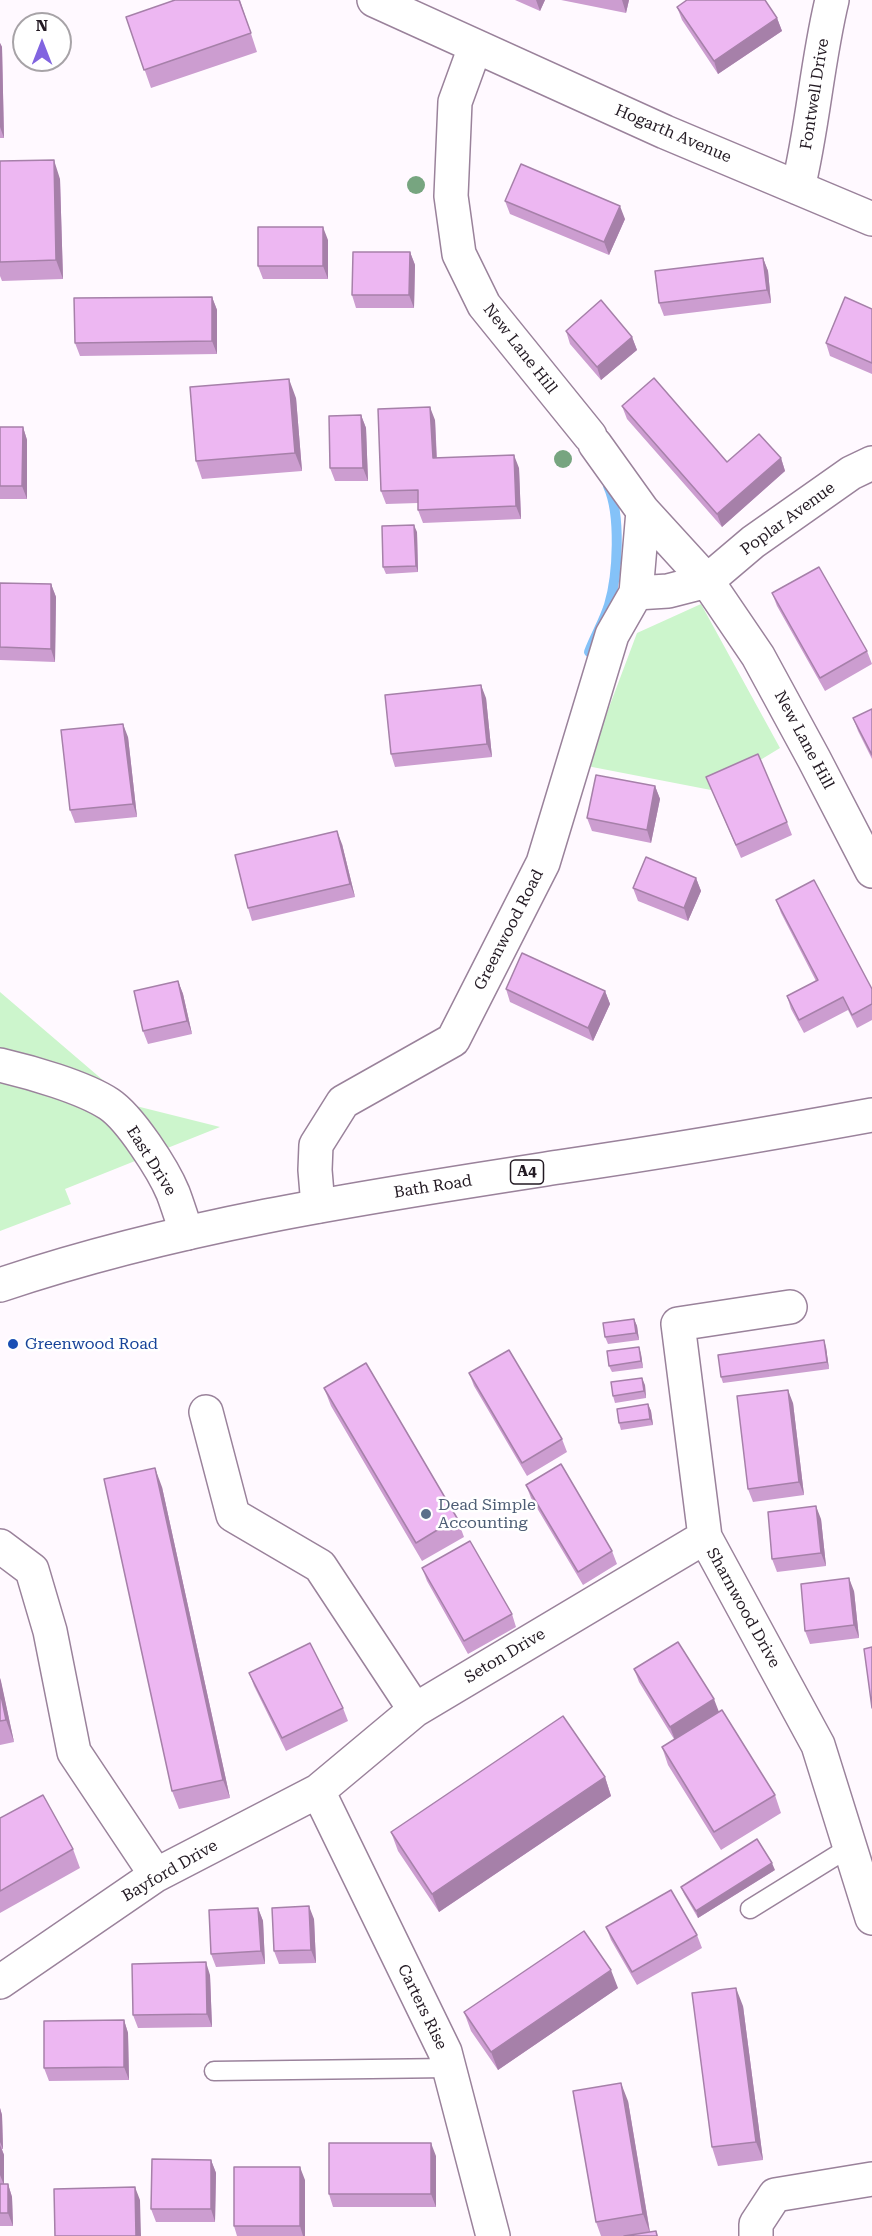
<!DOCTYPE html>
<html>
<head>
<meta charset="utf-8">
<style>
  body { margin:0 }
  #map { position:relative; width:872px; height:2236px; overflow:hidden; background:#fff9ff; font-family:"Roboto Serif",serif }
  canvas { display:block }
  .north { position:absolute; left:12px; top:12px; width:60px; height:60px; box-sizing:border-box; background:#fff; border:2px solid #a7a3a7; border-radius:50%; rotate:0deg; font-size:16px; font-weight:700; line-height:24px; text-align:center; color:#231a23 }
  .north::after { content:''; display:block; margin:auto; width:21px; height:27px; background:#8164e0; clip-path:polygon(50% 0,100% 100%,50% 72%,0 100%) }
</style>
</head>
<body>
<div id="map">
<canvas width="872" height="2236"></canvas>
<div class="north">N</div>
</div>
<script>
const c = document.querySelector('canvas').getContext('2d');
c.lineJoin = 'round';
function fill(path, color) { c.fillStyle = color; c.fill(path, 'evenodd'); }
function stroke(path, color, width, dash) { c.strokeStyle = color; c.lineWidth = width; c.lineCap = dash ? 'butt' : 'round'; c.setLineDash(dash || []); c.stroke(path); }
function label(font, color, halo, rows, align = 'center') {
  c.font = font + ' "Roboto Serif",serif'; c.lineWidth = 5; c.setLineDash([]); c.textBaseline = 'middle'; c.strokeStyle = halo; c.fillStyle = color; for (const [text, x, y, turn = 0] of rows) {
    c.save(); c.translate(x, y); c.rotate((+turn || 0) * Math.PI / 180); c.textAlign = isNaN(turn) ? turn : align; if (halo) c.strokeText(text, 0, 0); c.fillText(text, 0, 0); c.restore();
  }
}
const green = new Path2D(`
  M701,604L780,748L711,790L587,766L637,633Z
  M0,992L132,1105L220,1127L65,1189L71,1204L0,1231Z`);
const stream = new Path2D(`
  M589,652C595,636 604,621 609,605C618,575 621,514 608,486`);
const service = new Path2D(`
  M750,1909L850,1847
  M214,2071L449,2068`);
const minor = new Path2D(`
  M374,0L665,132L872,219
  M475,47L455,102L451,196L459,254L484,305L590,436
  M798,188C813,126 817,62 832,0
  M595,444L643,511L707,581L758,656L814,759L872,871
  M636,593L668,591L707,581L753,542L851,473L872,463
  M0,1065C30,1072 83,1087 109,1104C130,1118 163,1169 173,1193C178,1206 182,1220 187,1233
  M318,1206L315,1170L316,1145L343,1102L453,1040L543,863L612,635L636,593L643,511
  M790,1307L678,1324L705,1537L818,1745L872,1918
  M206,1412L233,1515L320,1566L415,1710
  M0,1546L32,1570L50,1631L74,1752L156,1875
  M318,1791L445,2052L493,2236
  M0,1982L156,1875L318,1791L415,1710L705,1537
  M756,2236V2224L775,2195L872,2179`);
const primary = new Path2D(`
  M0,1285C181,1224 371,1196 559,1167C663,1152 768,1134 872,1115`);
const trees = [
  [416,185],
  [563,459]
];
const wall = new Path2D(`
  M240,0L257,52L151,88L126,17Z
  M515,0H545L540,11Z
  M561,0H629L626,13Z
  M677,7L777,18L782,31L718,74L682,20Z
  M0,43L2,47L4,138H0Z
  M0,161L60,179L63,279L2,281L0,276Z
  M505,201L625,219L609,255L510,214Z
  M328,240V279H263L258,266Z
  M410,252L415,265L414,308H356L352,295Z
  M763,258L768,271L771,303L664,316L659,303Z
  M212,297L217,310V354L80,356L75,343Z
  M872,309V374L830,356L826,343Z
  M566,331L632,337L637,350L601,380L570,344Z
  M296,398L302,471L202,479L196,461Z
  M622,406L727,462L781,458L785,471L722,527L627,419Z
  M361,415L366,428L368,481H335L330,468Z
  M435,420L437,458L519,468L521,519L423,523L418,510V503L386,504L381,491Z
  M0,427H23L27,440V499H0Z
  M417,532L418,572L386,574L383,567Z
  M0,583L51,584L56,597L55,662L0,660Z
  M772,593L867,651L872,664L825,691L777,606Z
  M486,698L492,757L395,767L391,754Z
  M872,709V759L858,731L853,718Z
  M128,737L137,817L75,823L70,810Z
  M706,777L787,822L792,835L741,858Z
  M655,786L660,799L651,843L592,831L587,818Z
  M342,844L355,897L252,921L248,908Z
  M696,878L701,891L688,921L638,901L633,888Z
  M776,900L872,989V1020L857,1028L848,1010L804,1033L791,1009L787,996L816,981L781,913Z
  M178,981L183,994L192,1034L148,1044L143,1031Z
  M506,989L605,991L610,1004L593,1041L510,1002Z
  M634,1319L637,1326L639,1340L608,1344L605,1337Z
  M826,1347L829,1369L723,1383L721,1377Z
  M641,1354L643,1368L612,1372L609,1366Z
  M469,1373L562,1439L567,1452L527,1476L474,1386Z
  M645,1385L646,1398L615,1403L613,1396Z
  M324,1388L457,1518L464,1537L422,1561L331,1406Z
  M793,1403L804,1495L753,1502L748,1489Z
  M648,1404L651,1411L653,1425L621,1430L619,1423Z
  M526,1485L612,1551L617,1564L583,1585L531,1498Z
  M162,1487L230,1798L179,1809L172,1791Z
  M821,1519L826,1566L777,1572L772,1559Z
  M422,1568L512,1614L516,1627L468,1654L427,1581Z
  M854,1591L859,1638L810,1644L805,1631Z
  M634,1669L719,1712L775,1795L781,1813L721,1850L668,1765L662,1747L674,1739L639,1682Z
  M249,1673L343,1708L348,1721L286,1751L254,1686Z
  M0,1678L14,1742L0,1745Z
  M605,1777L611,1796L439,1912L398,1851L391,1832Z
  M0,1818L73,1849L80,1868L0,1913Z
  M775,1870L698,1918L684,1894L681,1887Z
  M258,1908L263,1921L265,1964L216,1967L211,1954Z
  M314,1919L316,1963L279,1964L274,1951Z
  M606,1927L697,1935L702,1948L637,1985L611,1940Z
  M210,1975L212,2027L138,2028L133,2015Z
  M618,1988L498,2070L471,2031L464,2012Z
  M743,2006L763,2160L718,2166L712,2147Z
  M124,2020L128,2033L129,2080L49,2081L44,2068Z
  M628,2101L650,2232L656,2231L658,2236H601L596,2222Z
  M0,2108L2,2115L3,2149H2L4,2155V2184H8L12,2197L13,2226H0Z
  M436,2156V2207H333L329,2194Z
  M211,2160L216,2173L215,2222H156L151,2209Z
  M305,2180V2236H237L234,2226Z`);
const shadedWall = new Path2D(`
  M536,0H545L540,11Z
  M622,0H629L626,13Z
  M777,18L782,31L718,74L714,61Z
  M0,43L2,47L4,138L0,127Z
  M54,160L60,179L63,279L56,260Z
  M620,206L625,219L609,255L604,242Z
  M323,227L328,240V279L323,266Z
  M410,252L415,265L414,308L409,295Z
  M763,258L768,271L771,303L767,290Z
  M212,297L217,310V354L212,341Z
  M632,337L637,350L601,380L597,367Z
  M289,379L296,398L302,471L295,453Z
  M430,407L435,420L437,471L433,458Z
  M361,415L366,428L368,481L363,468Z
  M23,427L27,440V499L22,486Z
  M514,455L519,468L521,519L516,506Z
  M781,458L785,471L722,527L717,514Z
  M414,525L417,532L418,572L416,566Z
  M51,584L56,597L55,662L51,649Z
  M481,685L486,698L492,757L487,744Z
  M123,724L128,737L137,817L133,804Z
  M655,786L660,799L651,843L647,830Z
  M337,831L342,844L355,897L350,884Z
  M696,878L701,891L688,921L684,908Z
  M178,981L183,994L192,1034L187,1021Z
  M605,991L610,1004L593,1041L588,1028Z
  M634,1319L637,1326L639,1340L636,1333Z
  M824,1340L826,1347L829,1369L827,1362Z
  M639,1347L641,1354L643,1368L641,1361Z
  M642,1378L645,1385L646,1398L644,1391Z
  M788,1390L793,1403L804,1495L799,1482Z
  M648,1404L651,1411L653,1425L650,1419Z
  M155,1468L162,1487L230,1798L223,1780Z
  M816,1506L821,1519L826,1566L821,1553Z
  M849,1578L854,1591L859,1638L854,1625Z
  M0,1678L1,1681L14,1742L6,1720L0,1691Z
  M714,1699L719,1712L675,1740L670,1727Z
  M605,1777L611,1796L439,1912L432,1894Z
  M772,1863L775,1870L698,1918L696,1911Z
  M309,1906L314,1919L316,1963L311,1950Z
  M258,1908L263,1921L265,1964L261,1951Z
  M206,1962L210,1975L212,2027L207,2014Z
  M611,1970L618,1988L498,2070L491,2052Z
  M736,1988L743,2006L763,2160L756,2142Z
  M124,2020L128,2033L129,2080L124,2067Z
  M621,2083L628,2101L650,2233L643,2214Z
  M0,2108L2,2115L3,2149L0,2142Z
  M431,2143L436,2156V2207L431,2194Z
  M0,2145L4,2155V2185L0,2175Z
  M211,2160L216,2173L215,2222L211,2209Z
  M300,2167L305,2180V2236H303L300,2226Z
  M8,2184L12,2197L13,2226L8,2213Z
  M135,2187L140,2200L141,2236H136Z`);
const building = new Path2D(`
  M175,0H239L251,33L144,70L126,17Z
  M687,0H765L777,18L714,61L677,7Z
  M54,160L56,260L0,262V161Z
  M521,164L620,206L604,242L505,201Z
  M258,227H323V266H258Z
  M353,252H410L409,295H352Z
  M763,258L767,290L659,303L655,271Z
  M212,297V341L75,343L74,298Z
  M845,297L872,309V363L826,343Z
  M601,300L632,337L597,367L566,331Z
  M654,378L727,462L759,434L781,458L717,514L622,406Z
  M289,379L295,453L196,461L190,387Z
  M430,407L433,458L514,455L516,506L418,510V490L381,491L378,409Z
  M361,415L363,468H330L329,416Z
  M0,427H23L22,486H0Z
  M414,525L416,566L383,567L382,526Z
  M819,567L867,651L820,678L772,593Z
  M0,583L51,584V649L0,647Z
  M481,685L487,744L391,754L385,695Z
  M872,709V755L853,718Z
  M123,724L133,804L70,810L61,730Z
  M758,754L787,822L736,845L706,777Z
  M596,775L655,786L647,830L587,818Z
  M337,831L350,884L248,908L235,855Z
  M646,857L696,878L684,908L633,888Z
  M814,880L872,989V1004L852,1015L843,997L799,1020L787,996L818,980L776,900Z
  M522,953L605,991L588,1028L506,989Z
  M178,981L187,1021L143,1031L134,991Z
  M634,1319L636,1333L605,1337L603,1323Z
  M824,1340L827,1362L721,1377L718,1355Z
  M639,1347L641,1361L609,1366L607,1351Z
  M509,1350L562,1439L522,1463L469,1373Z
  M366,1363L457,1518L416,1543L324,1388Z
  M642,1378L644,1391L613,1396L611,1382Z
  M788,1390L799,1482L748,1489L737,1396Z
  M648,1404L650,1419L619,1423L617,1409Z
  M561,1464L612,1551L578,1572L526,1485Z
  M155,1468L223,1780L172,1791L104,1479Z
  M816,1506L821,1553L772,1559L768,1512Z
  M470,1541L512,1614L464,1641L422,1568Z
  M849,1578L854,1625L805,1631L801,1584Z
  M678,1642L714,1699L670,1727L634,1669Z
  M310,1643L343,1708L282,1738L249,1673Z
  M872,1647V1708L864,1649Z
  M0,1691L6,1720L0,1721Z
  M722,1710L775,1795L714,1832L662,1747Z
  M563,1716L605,1777L432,1894L391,1832Z
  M43,1795L73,1849L0,1891V1818Z
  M757,1839L772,1863L696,1911L681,1887Z
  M671,1890L697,1935L632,1972L606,1927Z
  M309,1906L311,1950L274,1951L272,1908Z
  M258,1908L261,1951L211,1954L209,1910Z
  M584,1931L611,1970L491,2052L464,2012Z
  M206,1962L207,2014L133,2015L132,1964Z
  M736,1988L756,2142L712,2147L692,1993Z
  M124,2020V2067L44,2068V2021Z
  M621,2083L643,2214L596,2222L573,2091Z
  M329,2143H431V2194H329Z
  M152,2159L211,2160V2209H151Z
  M234,2167H300V2226H234Z
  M0,2184H8V2213H0Z
  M135,2187L136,2236H55L54,2189Z
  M656,2231L657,2236H624Z`);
const markers = [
  [13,1344,6,"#1a4fb4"],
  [426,1514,6,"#5c6f8a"]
];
const shields = [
  [527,1172,33]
];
const shieldNames = [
  ["A4",527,1172]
];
const streetNames = [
  ["Fontwell Drive",815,94,-81],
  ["Hogarth Avenue",673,134,23],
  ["New Lane Hill",520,349,52],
  ["Poplar Avenue",788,519,-36],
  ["New Lane Hill",804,740,62],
  ["Greenwood Road",509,930,-63],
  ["East Drive",151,1161,58],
  ["Bath Road",433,1187,-9],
  ["Sharnwood Drive",743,1608,61],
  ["Seton Drive",505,1656,-31],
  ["Bayford Drive",170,1871,-30],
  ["Carters Rise",422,2007,64]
];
const transitNames = [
  ["Greenwood Road",25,1344]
];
const serviceNames = [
  ["Dead Simple",438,1505],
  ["Accounting",438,1523]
];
fill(green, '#ccf5cc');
stroke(stream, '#84c2f8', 10);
stroke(service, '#9a829b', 21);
stroke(minor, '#9a829b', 36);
stroke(primary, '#9a829b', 36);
stroke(service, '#fff', 18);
stroke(minor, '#fff', 33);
stroke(primary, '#fff', 33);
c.fillStyle = '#77a580';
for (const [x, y] of trees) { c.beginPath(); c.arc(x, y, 9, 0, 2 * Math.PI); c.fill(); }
fill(wall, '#cc9dd0');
fill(shadedWall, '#a680a9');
fill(building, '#edb7f2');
stroke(building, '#a680a9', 1.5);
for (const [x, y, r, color] of markers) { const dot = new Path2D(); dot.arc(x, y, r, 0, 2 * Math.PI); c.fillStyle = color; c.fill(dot); stroke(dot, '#fff', 2); }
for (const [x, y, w] of shields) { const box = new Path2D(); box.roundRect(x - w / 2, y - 12, w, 24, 4.5); c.fillStyle = '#fff'; c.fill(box); stroke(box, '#231a23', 1.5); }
label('bold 15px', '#231a23', null, shieldNames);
label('16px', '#231a23', '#fff', streetNames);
label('16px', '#164399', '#fff', transitNames, 'left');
label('16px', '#4e5e75', '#fff', serviceNames, 'left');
</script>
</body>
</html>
